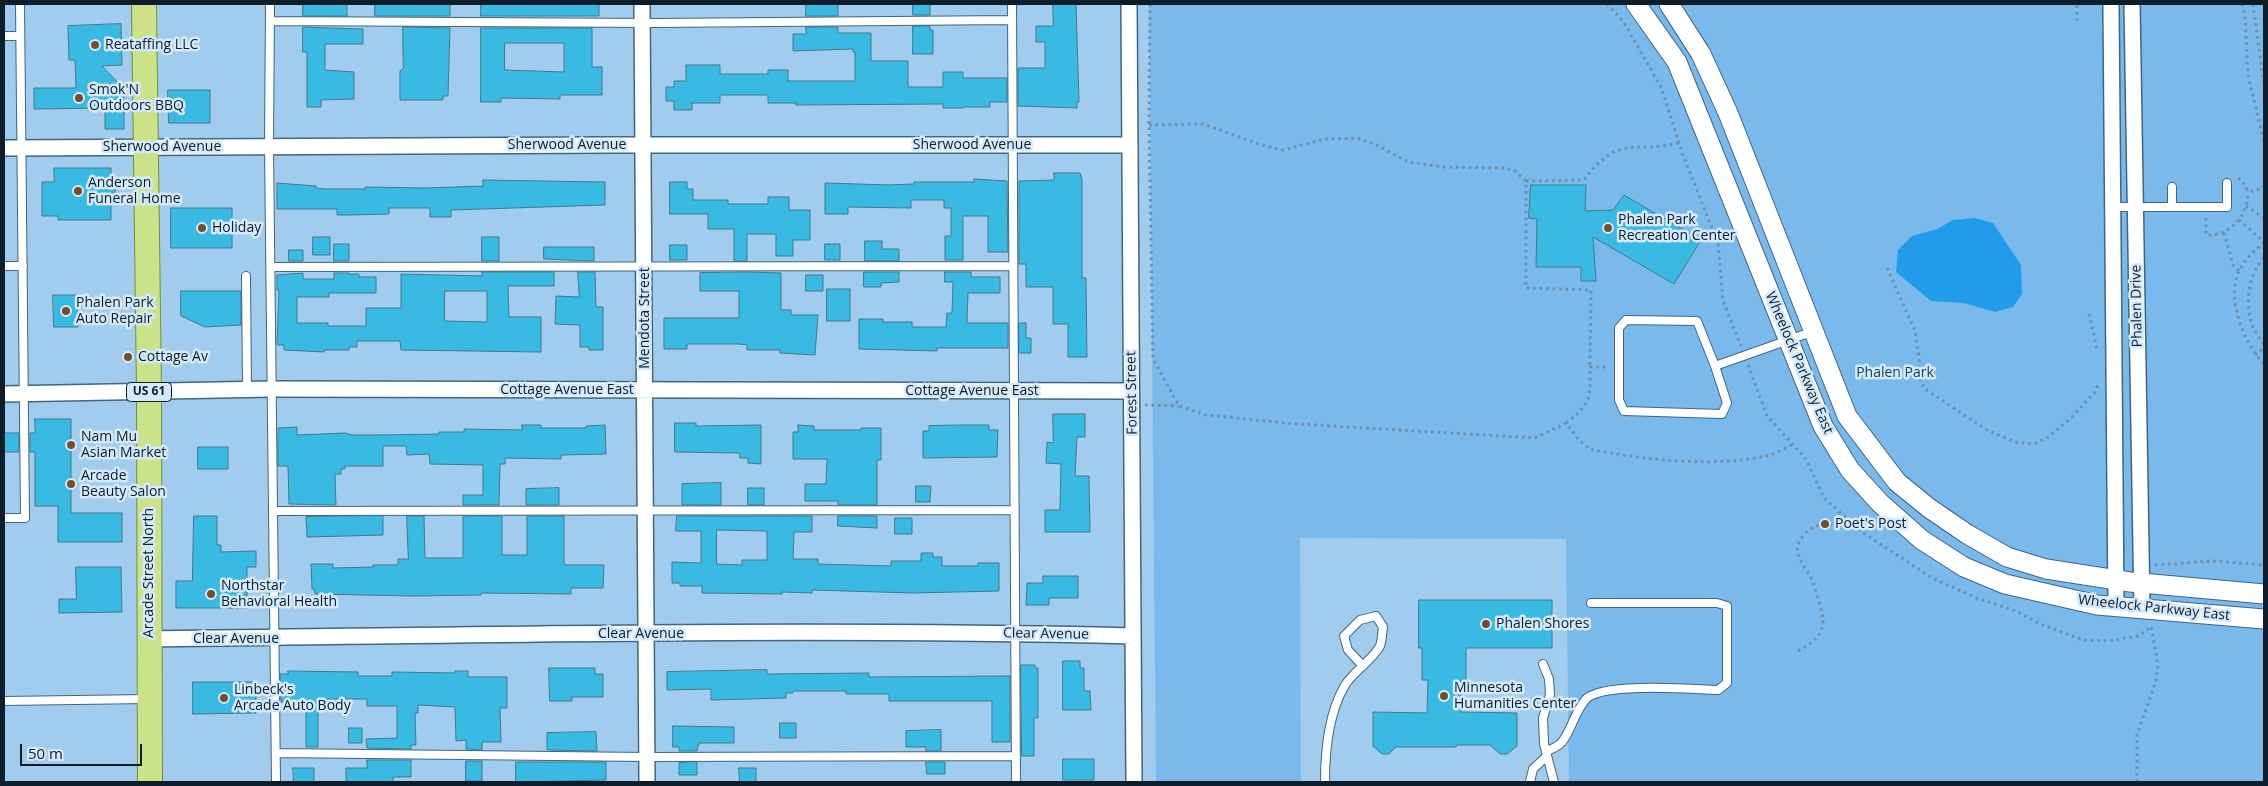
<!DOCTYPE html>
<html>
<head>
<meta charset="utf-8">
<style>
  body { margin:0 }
  #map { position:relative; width:2268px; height:786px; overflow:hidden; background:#a1ccee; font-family:"Open Sans",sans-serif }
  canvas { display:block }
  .frame { position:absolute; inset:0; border:5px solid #0d1d2a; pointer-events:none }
  .scale { position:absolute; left:20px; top:744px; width:122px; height:22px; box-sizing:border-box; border:2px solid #0d1d2a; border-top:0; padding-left:6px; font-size:15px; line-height:18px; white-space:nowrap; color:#0d1d2a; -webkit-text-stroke:4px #d4eafc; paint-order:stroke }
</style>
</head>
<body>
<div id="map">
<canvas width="2268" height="786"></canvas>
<div class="frame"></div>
<div class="scale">50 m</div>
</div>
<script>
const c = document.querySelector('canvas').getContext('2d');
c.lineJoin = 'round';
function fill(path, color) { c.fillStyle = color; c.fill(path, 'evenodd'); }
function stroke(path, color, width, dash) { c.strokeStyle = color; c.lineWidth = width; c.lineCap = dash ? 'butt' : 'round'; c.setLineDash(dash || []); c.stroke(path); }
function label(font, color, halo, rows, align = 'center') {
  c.font = font + ' "Open Sans",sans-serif'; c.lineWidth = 5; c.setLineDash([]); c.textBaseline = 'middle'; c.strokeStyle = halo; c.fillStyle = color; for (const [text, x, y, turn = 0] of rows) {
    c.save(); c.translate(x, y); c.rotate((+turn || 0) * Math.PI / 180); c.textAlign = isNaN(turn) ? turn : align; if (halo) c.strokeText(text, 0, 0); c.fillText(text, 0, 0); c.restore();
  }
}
const green = new Path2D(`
  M1149,4H2264V782H1569L1566,539L1300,538L1301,782H1156Z`);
const water = new Path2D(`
  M1975,218L1993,223L2021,265L2022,294L2013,307L1995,312L1964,303L1931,301L1896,272L1898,250L1912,236L1937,229L1953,220Z`);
const building = new Path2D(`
  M303,4H347V16H303Z
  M375,4H450V16H375Z
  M481,4H599V16H481Z
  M806,4H838V16H806Z
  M913,4H930V15H913Z
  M1053,4H1076L1079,102H1077V108L1018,106V68H1045V42H1036V26H1053Z
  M121,24L122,65L102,66L124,89V129H105V108L34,109V88H76L75,60H69L68,26Z
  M913,26H930V30H933V54H913Z
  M303,27L363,29V44H325V70L354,72V99L321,100V107H307V52H303Z
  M403,27L450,28L448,96H443V100H400V71L403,68Z
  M806,27H838V33H871V61H908V87H943V72H963V78H1007V102H990V107H963V108H943V104L796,105V103H768V95H720V103H692V110H674V101H666V87H674V81H686V65H720V74H768V70H788V81H855V52H853V49L793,51V34H806Z
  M481,28H592V67H602V95H560V99L501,98V102H481ZM505,43H564V72L505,70Z
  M168,90H210V123H169Z
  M54,168H111V177H115V201H111V220H58V216H42V182H54Z
  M1054,173H1080L1082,179V278H1086L1087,357H1068V324H1053V287H1026V264H1019V181L1054,180Z
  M974,179L1007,181L1008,252H988V216H963V260H945V236H951V208H944V200H911V208L848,207V214H825V183L889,185L914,184V182H974Z
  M483,180L605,182V205L451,210V217H430V208H389V214L350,215H337V209H277V183L316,186V188L324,189H365V187L426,188L483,186Z
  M670,182H687V189H693V200H728V204H768V197H789V210H810V240H793V256H776V234H747V261H734V229H708V214H670Z
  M1531,185H1586L1585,211L1613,210L1624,195L1701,240L1674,284L1593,237L1596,281H1581V267H1536L1537,219L1529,218Z
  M171,208H232V248H171Z
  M313,237H330V255H313Z
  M482,237H499V261H482Z
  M865,241H882V249H899V261H865Z
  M334,244H349V261H334Z
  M825,244H840V260H825Z
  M670,245H687V260H670Z
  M544,247H594V261L544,259Z
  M289,250H303V261H289Z
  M482,272H554V286H508L509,317H541V352L401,350L400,341H357V347H349V350H324V352L284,350V345H277L279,290H277V275L303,273V279H334V273H349V274H359V277H376V293H329V297H297V323H328V326H366V308H401V274L482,276ZM445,291H487V322L445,321Z
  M578,272H595L596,307H603V350H589V347H580V325L555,324L556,296L579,297Z
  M747,272L781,273V310H791V315H818L815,355L780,353V350H747V345L739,344H687V349H664V318H739V291H700V273Z
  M864,272H899V282L881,283V287H864Z
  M945,272H971V277H1000V293H968L967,323H1008V348H937V351L859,349V319H883V322H912V327H946L947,313H952L953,282H945Z
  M806,275H823V291H806Z
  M827,289H850V321H827Z
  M181,291H241V325L205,327L181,316Z
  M53,295H77L78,327H54Z
  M1019,323H1026V338H1031V353H1019Z
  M1053,414H1085V437H1077L1075,476H1089L1090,532H1045V510H1060L1061,464L1046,463L1047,442L1053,443Z
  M35,419H71V513H122V542H58V506H35V452H30V433H35Z
  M675,423H696V426L761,425V464L748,463V458H740V453L675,452Z
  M522,425H541V428H586V426L605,425L606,454L561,455V459L505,458V464H500L499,505H463V495H483V465L430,464L429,454L407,455L406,446H383V466H345V469H341V474H335L336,505L289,504L288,466H278V428L297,427V435L345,433L352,435H377L439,434V432H464V429L522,430Z
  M798,425L814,426V430H861V428H881V460H877V505H838V501H805V484H826L827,459H793V432H798Z
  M959,425H989V430H998L997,457L923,458V431H929V426Z
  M4,433H19V452H4Z
  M198,447H228V469H198Z
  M721,483V505H682V484Z
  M916,486H931L930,502H916Z
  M559,488V505H526V489Z
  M748,488H764V505H748Z
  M194,516H217V545H221V552L256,551V567H247V608H176V581H192Z
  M383,516V535L307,537L306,517Z
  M407,516H424L425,558H463V516H502V555H527V516H564V563L566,565H604L603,588H571V594L481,593V595L414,596L315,594L314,589H312L311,564H333V568L373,567V565H398V559H408Z
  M677,516H812V532H794L793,559H818V564L891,566V561H921V553H933V557H942V566H978V563H999V591L913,593L812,590V593L782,592V594L702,593V586H680V583H672V562L701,563V531H676ZM717,530L767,531V560H742V565L717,564Z
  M838,516H877V528L838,526Z
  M895,518H912V534H895Z
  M76,567H121L122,612L59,613V599H76Z
  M1043,576H1078V598H1049V605H1026L1027,583H1043Z
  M1419,600H1552V648H1466V680H1461V712L1517,713V746L1507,754H1500L1490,745H1457L1456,747H1396L1389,754H1382L1373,746V712L1427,713L1428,680H1422V648H1419Z
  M1063,661H1080V668H1084V691H1090L1091,710H1063Z
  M1021,665H1035V668H1038V718H1034V756H1022Z
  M549,668H595V674H603V697H572V701H550Z
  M767,670V674L869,673V677L1010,676V742H992V701H889V694H846V691H793V693H786V698L711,700V689L667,690V672Z
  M288,671L358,672V676H392V672L455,673V671H468V677H507V708H500L501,742H482V750L466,749V740L456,741L455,707L418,705V713H415L416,745H411V749L367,748L366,739L397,738V706H367V699H327V704H318V747H306V702H281L280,674H288Z
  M193,682H256V713L193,714Z
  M780,723H796V738H780Z
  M673,726L734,727V743H699L697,751H679V747H673Z
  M349,728H362V743H349Z
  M941,730V751H926V747H906V731Z
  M596,732L597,751L547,750V733Z
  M1063,759H1094V780H1063Z
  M367,760H411V777H393V782H346V768H367Z
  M466,761H482V781H466Z
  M516,762H606V780L516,782Z
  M697,762V775H679V763Z
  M926,762H945V774H927Z
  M293,768H314V782H294Z
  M739,768H756V782H740Z`);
const path = new Path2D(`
  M1150,4L1149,125L1153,359L1179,406L1206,415L1298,424L1535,438L1566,423L1580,441L1590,449C1641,460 1719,468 1770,455C1778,453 1787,447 1794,444
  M1607,4L1623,21L1661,87L1683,155L1718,243L1723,301L1741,346
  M2242,4L2245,14L2248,75L2264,142
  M2253,4L2264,85
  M2077,21V4
  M1149,125L1203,124L1262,145L1283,150L1325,139L1357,138L1375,144L1408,162L1444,167L1503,168L1515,171L1526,181V288L1591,290L1590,367
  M2238,179H2241L2248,191L2264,189
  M1526,181L1584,180C1620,133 1632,154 1679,143
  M2246,206L2264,218
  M2206,218V235C2232,236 2248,215 2248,191
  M2239,220L2264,242
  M2224,233L2233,265L2239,271
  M2264,242C2255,251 2245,259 2239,271C2226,299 2244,344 2264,364
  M2264,258C2248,274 2245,305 2252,325C2255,332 2260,339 2264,345
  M1887,268L1915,331L1920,364L1919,378L1925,389L1987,430L2015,442L2034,444L2048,437L2070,419L2095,392L2098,385
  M2089,314L2097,349
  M2255,355L2264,348
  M1748,365L1767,416L1806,459L1824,498L1862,532L1932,578L1979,599L2016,611L2040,624L2083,640L2108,641L2138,636L2151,627
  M1145,405L1179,406
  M1566,423C1592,403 1590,398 1590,367H1608
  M2155,565L2213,561L2264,565
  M1798,651C1822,637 1828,629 1819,602C1817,595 1815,587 1812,580C1805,565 1789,552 1803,536C1818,518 1827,530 1839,522V512
  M2137,782V735L2156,681L2158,665L2151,626`);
const service = new Path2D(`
  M270,4L269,146L276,782
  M1012,4L1016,782
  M270,21L655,23L1012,20
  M4,36H20
  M2112,207H2227V183
  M2172,207V187
  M4,266H23
  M271,267L1013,266
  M246,276L247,390
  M1626,320L1697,321L1715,366L1727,403L1722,414L1624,411L1619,400V328Z
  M1715,366L1814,331
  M273,511L1014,510
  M4,518H25L20,4
  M1543,664L1549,679L1550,695L1543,718L1544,744L1554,782
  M4,701L147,699
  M1546,752C1551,749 1559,746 1562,742C1572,729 1575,711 1586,699C1603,682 1692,689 1718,690L1727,683V606L1717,603H1591
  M276,753L647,757L1016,756
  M1325,782C1325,751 1328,715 1344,687C1352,672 1371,662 1380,646C1382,641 1382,633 1383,627L1376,616L1360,620L1344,636L1348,650L1363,666
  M1530,782L1533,769L1547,756`);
const minor = new Path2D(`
  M642,4L647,782
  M1129,4L1134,782
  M2111,4L2116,607
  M2132,4L2142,609
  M4,148L609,145H1130
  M4,394L272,389L1131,391
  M149,639C477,635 805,628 1133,636`);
const tertiary = new Path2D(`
  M1636,4L1677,62L1823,426L1850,470L1880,503L1922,540L1964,567L2005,584L2097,605L2264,619
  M1669,4L1701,54L1728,113L1847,416L1897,482L1929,508L1967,534L2007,557L2046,569L2130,582L2264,594`);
const primary = new Path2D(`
  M144,4L149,391L150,782`);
const markers = [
  [95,45,5,"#754f2b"],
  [79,98,5,"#754f2b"],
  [78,191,5,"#754f2b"],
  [202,228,5,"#754f2b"],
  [1608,228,5,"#754f2b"],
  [66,311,5,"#754f2b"],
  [128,357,5,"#754f2b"],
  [71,445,5,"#754f2b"],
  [71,484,5,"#754f2b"],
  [1825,524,5,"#754f2b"],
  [211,594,5,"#754f2b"],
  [1486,624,5,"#754f2b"],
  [1444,696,5,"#754f2b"],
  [224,698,5,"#754f2b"]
];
const shields = [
  [149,392,45]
];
const shieldNames = [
  ["US 61",149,392]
];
const poiNames = [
  ["Reataffing LLC",105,45],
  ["Smok'N",89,90],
  ["Outdoors BBQ",89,106],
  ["Anderson",88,183],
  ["Funeral Home",88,199],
  ["Phalen Park",1618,220],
  ["Recreation Center",1618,236],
  ["Holiday",212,228],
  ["Phalen Park",76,303],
  ["Auto Repair",76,319],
  ["Cottage Av",138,357],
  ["Nam Mu",81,437],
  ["Asian Market",81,453],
  ["Arcade",81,476],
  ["Beauty Salon",81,492],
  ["Poet's Post",1835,524],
  ["Northstar",221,586],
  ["Behavioral Health",221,602],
  ["Phalen Shores",1496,624],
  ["Minnesota",1454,688],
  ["Humanities Center",1454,704],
  ["Linbeck's",234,690],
  ["Arcade Auto Body",234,706]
];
const streetNames = [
  ["Sherwood Avenue",567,145],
  ["Sherwood Avenue",972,145],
  ["Sherwood Avenue",162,147],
  ["Phalen Drive",2137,306,-91],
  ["Mendota Street",645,318,-90],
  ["Wheelock Parkway East",1799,363,67],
  ["Cottage Avenue East",567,390],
  ["Cottage Avenue East",972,391],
  ["Forest Street",1132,393,-91],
  ["Arcade Street North",149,573,-90],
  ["Wheelock Parkway East",2154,608,6],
  ["Clear Avenue",641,634],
  ["Clear Avenue",1046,634,1],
  ["Clear Avenue",236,639]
];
const parkNames = [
  ["Phalen Park",1895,373]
];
fill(green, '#79b9ec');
fill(water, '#219cea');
fill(building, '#39bae2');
stroke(building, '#427a8d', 1);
stroke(service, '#3f6684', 10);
stroke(minor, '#3f6684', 18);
stroke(tertiary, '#3f6684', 21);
stroke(primary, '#729134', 26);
stroke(path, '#6e90ab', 3, [2.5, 4]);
stroke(service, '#fff', 8);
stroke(minor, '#fff', 15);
stroke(tertiary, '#fff', 19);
stroke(primary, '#cbe288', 24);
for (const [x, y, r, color] of markers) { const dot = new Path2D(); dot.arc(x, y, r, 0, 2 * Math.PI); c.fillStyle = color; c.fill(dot); stroke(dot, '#d4eafc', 2); }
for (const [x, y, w] of shields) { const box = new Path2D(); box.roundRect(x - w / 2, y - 9.5, w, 19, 4); c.fillStyle = '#d4eafc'; c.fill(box); stroke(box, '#0d1d2a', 1); }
label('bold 12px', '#0d1d2a', null, shieldNames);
label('14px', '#0d1d2a', '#d4eafc', poiNames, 'left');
label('14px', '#0d1d2a', '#d4eafc', streetNames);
label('14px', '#144261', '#d4eafc', parkNames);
</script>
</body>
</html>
